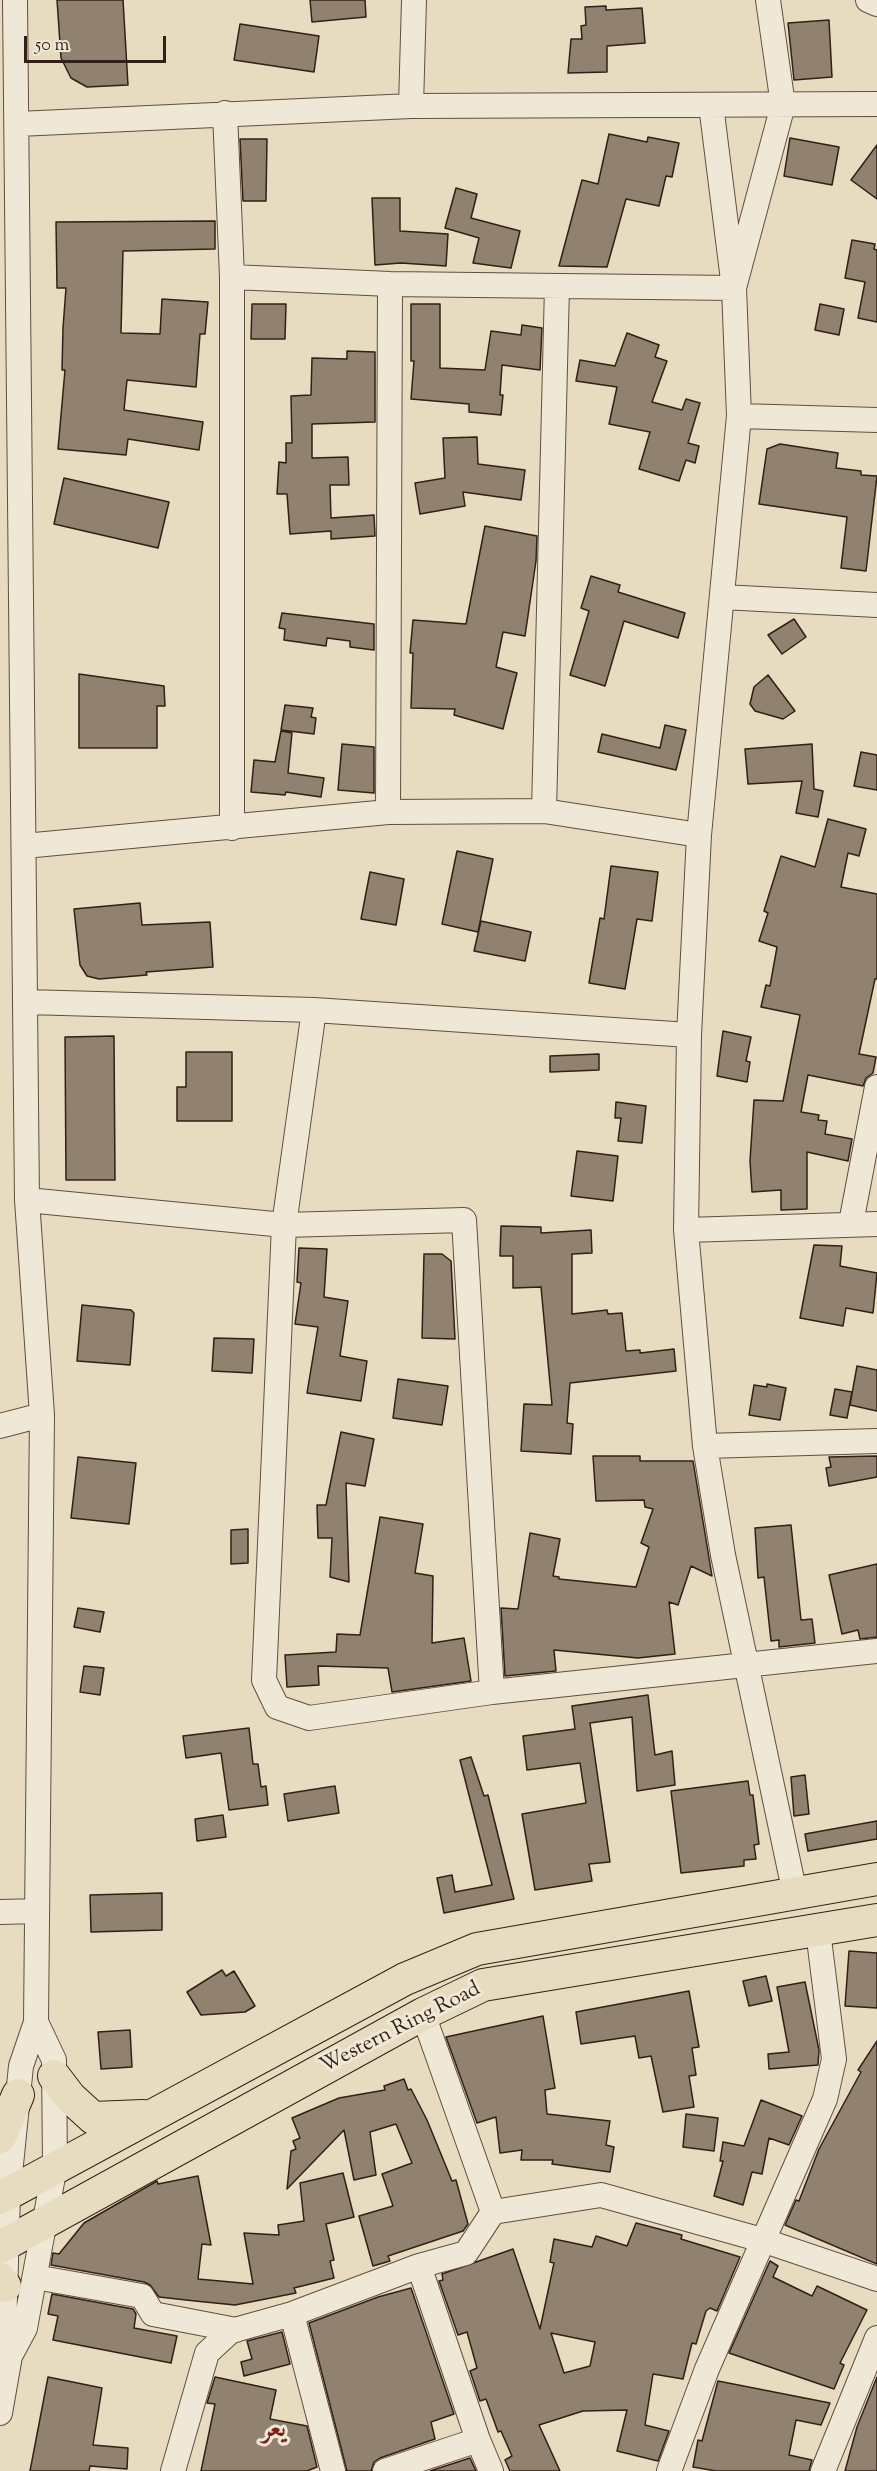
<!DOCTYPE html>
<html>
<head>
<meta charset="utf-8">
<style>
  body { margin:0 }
  #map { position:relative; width:877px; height:2471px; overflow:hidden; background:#e8dcc0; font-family:"Sorts Mill Goudy",serif }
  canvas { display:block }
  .scale { position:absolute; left:24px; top:36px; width:142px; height:27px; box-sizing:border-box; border:3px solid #321f17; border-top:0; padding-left:8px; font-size:18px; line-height:21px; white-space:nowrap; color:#321f17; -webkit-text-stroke:4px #f0e8d6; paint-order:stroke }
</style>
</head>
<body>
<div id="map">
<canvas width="877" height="2471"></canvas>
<div class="scale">50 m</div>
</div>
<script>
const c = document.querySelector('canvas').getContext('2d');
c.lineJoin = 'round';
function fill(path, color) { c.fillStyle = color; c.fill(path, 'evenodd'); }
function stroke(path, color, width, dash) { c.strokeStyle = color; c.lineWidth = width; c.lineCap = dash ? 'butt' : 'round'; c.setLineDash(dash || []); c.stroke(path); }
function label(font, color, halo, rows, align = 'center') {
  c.font = font + ' "Sorts Mill Goudy",Amiri,serif'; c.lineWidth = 6; c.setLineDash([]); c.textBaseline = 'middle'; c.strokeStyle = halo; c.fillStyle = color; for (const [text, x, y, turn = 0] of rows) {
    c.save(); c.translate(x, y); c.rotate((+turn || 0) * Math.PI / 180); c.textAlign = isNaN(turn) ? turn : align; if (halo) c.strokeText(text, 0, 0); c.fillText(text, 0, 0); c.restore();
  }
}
const building = new Path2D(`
  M57,0H123L128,85L87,87L71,78L61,58Z
  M310,0H365L366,17L312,22Z
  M606,6V10L642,8L645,43L607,46V72L568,73L571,39H582L581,26L586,25L585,7Z
  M829,20L832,77L794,80L788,23Z
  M240,24L319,36L314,72L234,60Z
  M609,134L647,142L648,137L679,143L672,177L666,176L659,206L626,199L607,267L559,266L582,180L598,184Z
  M790,138L839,147L832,185L784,176Z
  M240,139H267L266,201H243Z
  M877,145V199L851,180Z
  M456,188L477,194L471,218L520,231L511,268L473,263L479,238L445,228Z
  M372,198H400V231L448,234L446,266L401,263L375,265Z
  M215,221V249L123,251L121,333L160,334L162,299L208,302L205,334H200L196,387L127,380L124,410L203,422L199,450L128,439L126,455L58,449L65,370H62L63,328L66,288H57L56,222Z
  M852,240L875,244L874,249L877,250V322L858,318L865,282L845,278Z
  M252,304H286L285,339H251Z
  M411,304H440V368L485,370L491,331L521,335L522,325L542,328L540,370L502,365L500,395H503L501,415L469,412V404L411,399L414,361H411Z
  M820,304L844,309L839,335L815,330Z
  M627,333L659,345L655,357L667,361L652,402L682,410L686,399L700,403L688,443L699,446L695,463L686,460L679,481L639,469L650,432L609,424L617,387L576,381L580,360L615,366Z
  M347,351L375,352V422L312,424V458L348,457L349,485H330L331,518L374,515L375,536L331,539V531L290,534L287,494H277L279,462L286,463V443H292L291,396L311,395L312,358L347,359Z
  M477,437L478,464L525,470L521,500L463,492L465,506L420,514L415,483L445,478L443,438Z
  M780,444L838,453L836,468L861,471V475L877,476L866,571L841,568L847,517L759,504L767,449Z
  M64,478L169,502L158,548L54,524Z
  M485,526L537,536L536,561L525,636L503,632L496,667L517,673L503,729L454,715L455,709L411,708L413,653H410L413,620L466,624Z
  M591,576L620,585L618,592L685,613L678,638L624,621L605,686L570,675L589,611L581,608Z
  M282,613L374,624V650L350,647V641L327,638L326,646L284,640L285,629L279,628Z
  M794,619L806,637L782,654L768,635Z
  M79,674L164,686L165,706H157V748H79Z
  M768,675L795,711L783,719L755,711L750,704L754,687Z
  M285,705L313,708L311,717L316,718L314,734L281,730Z
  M665,725L686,730L676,770L598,752L602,734L660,748Z
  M281,731L292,733L288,773L324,778L321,797L286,792L285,795L251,792L254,760L275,762Z
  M342,744L374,747V793L338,790Z
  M812,744L814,789L823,791L818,817L796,813L802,781L748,784L745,749Z
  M861,752L877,755V790L854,786Z
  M828,819L866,829L859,856L848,853L841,887L877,894V979H875L859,1054L876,1057L873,1073L866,1078L863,1086L808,1075L801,1112L819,1115L818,1120L827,1121L825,1134L852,1139L848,1161L807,1152V1209L781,1210V1190L752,1192L750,1161L754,1100L783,1101L800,1015L761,1007L766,985L770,986L777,947L759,941L768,913L764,911L781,856L815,867Z
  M457,851L493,859L478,932L442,924Z
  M611,866L658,872L652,921L637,919L625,989L589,983L600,918L604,919Z
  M370,872L404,879L396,925L361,919Z
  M140,903L142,925L210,922L213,967L146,972L147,975L99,979L87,976L80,965L74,909Z
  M481,921L531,932L525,961L474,951Z
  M723,1031L751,1037L746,1061L750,1062L747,1082L717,1076Z
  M114,1036L115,1180H66L65,1037Z
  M186,1052H232V1121H177V1087H186Z
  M599,1054V1070L550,1072V1056Z
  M616,1102L646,1106L642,1143L618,1141L621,1118H615Z
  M577,1151L618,1156L613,1201L571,1196Z
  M501,1226L541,1227V1233L591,1230L592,1253L572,1254V1314L607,1310L608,1314L622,1313L626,1351L640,1350V1353L674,1349L676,1371L570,1383L567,1423L573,1424L571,1454L521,1451L524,1404L552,1405L541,1287L513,1288V1256H500Z
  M814,1245L842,1246L840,1266L877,1273L873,1313L846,1308L843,1326L800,1318Z
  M299,1248L327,1249L324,1297L348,1301L340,1356L367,1361L361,1401L307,1393L318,1327L295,1324L301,1283L297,1282Z
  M424,1254H442L451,1261L455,1339L422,1338Z
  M82,1305L131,1310L134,1313L130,1365L77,1361Z
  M214,1338L254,1339L252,1373L212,1371Z
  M857,1366L877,1370V1411L850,1405Z
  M398,1379L448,1386L442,1425L393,1418Z
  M767,1384L786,1388L780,1420L749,1415L754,1385L767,1387Z
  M835,1389L852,1392L847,1418L830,1415Z
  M341,1432L374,1439L365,1486L346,1483L349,1582L330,1577L332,1538H318L317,1505H326Z
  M593,1456H640V1461H693L712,1576L691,1566L678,1605L669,1602L675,1654L638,1658L554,1650L556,1671L505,1676L501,1608L518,1609L530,1533L560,1539L553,1576L559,1577V1579L636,1587L649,1547L641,1543L653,1509L645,1507L644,1500L596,1501Z
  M877,1456V1477L829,1486L826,1468L831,1467L829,1457Z
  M78,1457L136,1463L129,1524L71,1518Z
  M380,1517L423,1524L415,1573L433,1576L432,1643L464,1638L471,1681L392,1692L388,1668L318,1666L319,1685L287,1687L285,1655L336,1652L337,1634L360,1635Z
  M791,1525L801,1620L812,1619L815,1643L779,1647V1640L771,1641L764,1577L758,1578L755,1528Z
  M248,1529V1563L231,1564V1530Z
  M877,1564V1637L860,1639L858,1630L842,1634L829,1575Z
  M78,1608L104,1612L100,1632L74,1627Z
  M84,1666L104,1668L100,1695L80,1692Z
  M648,1695L655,1755L672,1751L675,1785L637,1791L632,1717L590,1723L610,1862L589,1864L592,1881L535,1890L522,1814L586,1803L580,1763L527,1770L523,1736L575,1729L572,1706Z
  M249,1728L253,1764H258L261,1787L266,1786L268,1805L229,1810L221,1753L186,1758L183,1736Z
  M471,1757L484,1796L488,1795L514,1899L444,1913L437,1878L452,1875L455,1892L492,1885L460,1760Z
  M805,1775L809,1814L794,1816L791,1777Z
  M748,1781L750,1795H753L759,1844L754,1845L756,1859L744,1860V1866L681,1873L671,1791Z
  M335,1786L339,1813L288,1821L284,1794Z
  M223,1815L226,1837L197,1841L195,1819Z
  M877,1821V1839L808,1851L805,1834Z
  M162,1893V1930L91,1932L90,1895Z
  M849,1951L877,1953V2008L845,2006Z
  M222,1970L226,1976L234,1971L255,2006L245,2012L201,2015L187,1992Z
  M766,1976L772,2001L749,2006L743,1981Z
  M805,1982L819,2050L818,2065L769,2069L768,2054L789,2052L777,1987Z
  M689,1991L699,2047L692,2048L696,2075L689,2076L694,2107L663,2112L651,2056L639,2058L635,2036L581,2044L576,2012Z
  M543,2016L555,2088L545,2090L547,2114L610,2121L606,2145L614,2147L610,2172L552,2164L553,2160H521L522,2150L500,2153L496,2117L477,2123L446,2037Z
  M130,2030L132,2067L101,2069L98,2032Z
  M877,2041V2264L785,2225L796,2200L799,2201L819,2149L861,2072L858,2070Z
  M404,2079L408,2090L411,2089L427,2120L452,2181L456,2180L468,2224L463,2231L388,2256L390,2261L373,2266L359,2216L393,2206L382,2174L412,2163L396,2124L370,2132L376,2175L354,2180L344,2130L287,2189L291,2151L296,2149L293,2141L300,2138L292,2118L339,2098L385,2090L384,2086Z
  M761,2100L802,2116L789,2145L769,2138L762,2174L752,2172L743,2205L714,2196L723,2161H720L723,2142L744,2146Z
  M686,2114L718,2118L714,2151L683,2147Z
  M343,2173L354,2217L326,2224L334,2260L330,2261L334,2278L294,2288L296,2293L235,2305L195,2301L159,2297L150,2285L144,2282L51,2265L53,2253L59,2254L84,2223L157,2181L158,2184L198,2176L211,2245L202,2244L198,2279L253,2284L244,2233L279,2235L278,2225L304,2221L300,2183Z
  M636,2223L682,2235L681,2239L740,2257L717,2311L710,2308L706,2311L696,2344L692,2343L683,2379L653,2374L645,2425L669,2431L658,2461L617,2451L627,2410L583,2411L539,2425L560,2471H510L505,2460L512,2456L501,2431L498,2432L486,2399L480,2401L470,2371L477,2368L467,2332L458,2335L439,2281L443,2280L442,2274L513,2249L540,2329L554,2263L550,2262L554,2239L592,2247L596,2236L627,2246ZM551,2333L595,2342L590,2366L564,2373Z
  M770,2261L778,2266L773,2277L812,2296L817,2286L867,2310L840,2363L844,2365L834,2389L729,2353Z
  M411,2288L454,2414L431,2422L435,2439L380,2458L374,2462L371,2471H347L309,2323L378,2297Z
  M52,2294L133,2309L136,2314L134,2328L177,2336L171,2363L53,2340L58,2316L48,2314Z
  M282,2332L290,2364L244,2376L241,2362L252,2359L247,2341Z
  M48,2377L102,2388L93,2445L128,2448L127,2469L90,2466L89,2471H30Z
  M215,2377L276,2390L270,2419L307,2426L317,2467L307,2471H201L215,2404L207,2403Z
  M877,2377V2471H845L857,2427Z
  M718,2381L830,2403L821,2425L796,2420L789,2455L812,2460L809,2471H716L693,2467L698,2440L702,2441Z
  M470,2458L476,2471H430Z`);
const minor = new Path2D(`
  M868,0L877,4
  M711,105L734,288L739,416L699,835L689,1035L686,1230L705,1446L723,1555L795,1894
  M411,106L414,0
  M225,113L232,277V828
  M18,124L411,106L877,104
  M232,277L390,284L734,288L783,105L768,0
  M739,416L877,420
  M722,597L877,605
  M544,811L557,286
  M388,812L390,284
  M24,846L388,812L544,811L699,835
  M26,1002L314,1010L689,1035
  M314,1010L284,1225L264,1680L277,1707L309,1718L492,1692L877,1651
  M27,1200L284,1225L464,1220L492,1692
  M851,1223L877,1087
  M686,1230L877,1224
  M0,1426L42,1415
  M705,1446L877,1441
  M0,1912L37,1911
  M423,2014L493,2212
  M419,2266L478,2440L491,2471
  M35,2277L142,2296L153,2314L236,2330
  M292,2314L333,2471
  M10,2356L4,2330L8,2194L21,2066L36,2022L42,1415L27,1200L15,0
  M0,2413L10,2356L25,2328L55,2166L54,2060L36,2022
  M173,2471L207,2353L231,2331L292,2314L419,2266L466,2253L493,2212L601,2195L762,2240L877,2279
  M385,2471L478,2440
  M669,2471L707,2369L825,2099L834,2059L818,1931
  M823,2471L877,2338`);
const major = new Path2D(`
  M54,2076L70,2097L93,2118L143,2116
  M0,2137L18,2095
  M0,2198L405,1979L477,1949L877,1879
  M0,2247L423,2014L483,1985L877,1920
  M0,2279L5,2286`);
const streetNames = [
  ["Western Ring Road",401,2029,-27]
];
const districtNames = [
  ["يعر",274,2431]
];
fill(building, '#91816f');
stroke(building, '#321f17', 1.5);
stroke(minor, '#604e41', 26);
stroke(major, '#321f17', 34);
stroke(minor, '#f0e8d6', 24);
stroke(major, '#e8dcc0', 32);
label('21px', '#321f17', '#f0e8d6', streetNames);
label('bold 27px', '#7a1f14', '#f0e8d6', districtNames);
</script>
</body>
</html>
